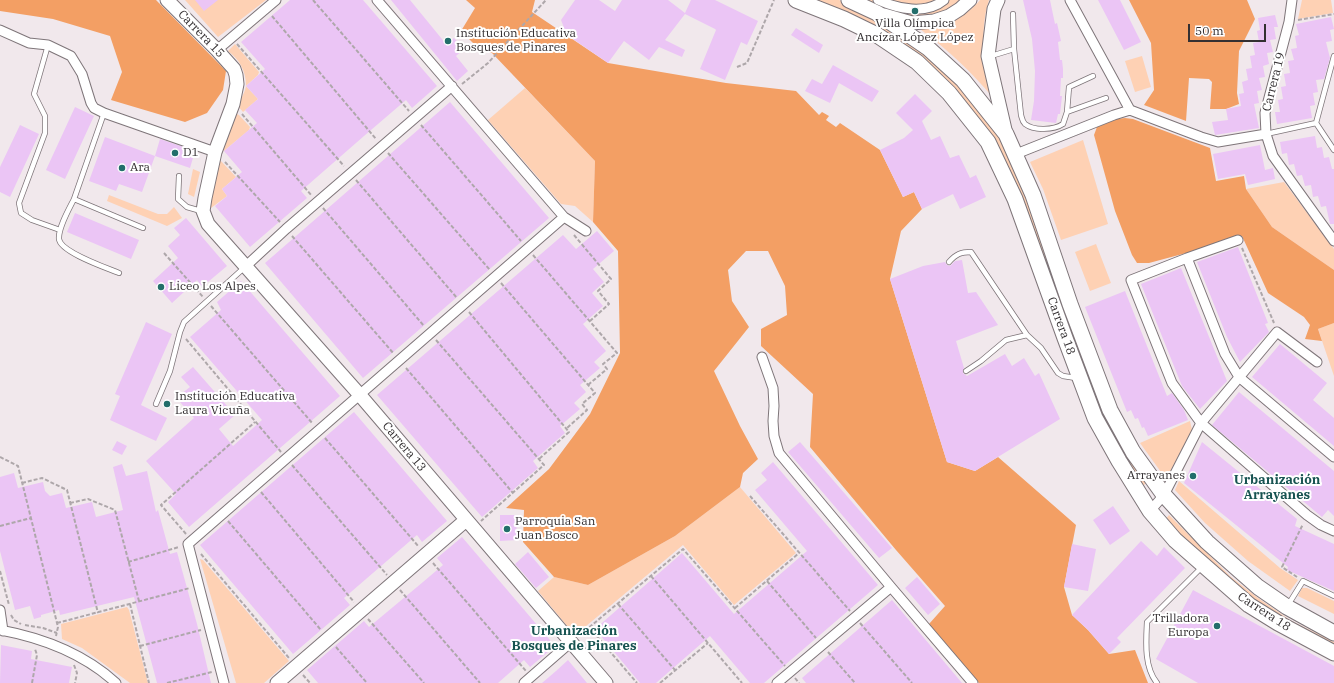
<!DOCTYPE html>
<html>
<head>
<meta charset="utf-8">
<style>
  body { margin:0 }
  #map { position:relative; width:1334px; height:683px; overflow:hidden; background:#f1e8ec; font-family:"IBM Plex Serif",serif }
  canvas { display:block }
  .scale { position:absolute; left:1188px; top:24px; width:78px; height:18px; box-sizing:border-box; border:2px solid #343032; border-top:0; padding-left:5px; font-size:12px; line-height:14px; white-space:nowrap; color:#343032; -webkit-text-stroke:3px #fff; paint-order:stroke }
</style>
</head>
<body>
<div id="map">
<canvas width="1334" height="683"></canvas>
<div class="scale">50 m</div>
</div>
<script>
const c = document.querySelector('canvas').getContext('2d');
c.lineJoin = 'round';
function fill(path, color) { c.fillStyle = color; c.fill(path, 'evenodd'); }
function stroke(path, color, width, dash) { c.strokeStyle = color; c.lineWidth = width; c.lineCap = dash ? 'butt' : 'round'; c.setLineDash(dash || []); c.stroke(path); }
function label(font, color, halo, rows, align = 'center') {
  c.font = font + ' "IBM Plex Serif",serif'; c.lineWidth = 4; c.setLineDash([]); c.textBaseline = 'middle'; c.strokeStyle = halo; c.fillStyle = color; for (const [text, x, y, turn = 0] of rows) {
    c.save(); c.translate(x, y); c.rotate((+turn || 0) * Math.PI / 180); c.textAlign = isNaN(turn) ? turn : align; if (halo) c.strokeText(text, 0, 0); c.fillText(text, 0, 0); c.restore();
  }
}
const green = new Path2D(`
  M185,0H266L218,37Z
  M817,0H839L854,6L942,66L1006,144L1147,482L1143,486L1100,416L970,109L853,16Z
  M850,0H970L960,9L912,23Z
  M980,0H989C978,35 986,64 994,99C972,72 948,50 920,29C943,27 965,18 980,0Z
  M1302,0H1331L1333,13L1298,19Z
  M235,44L259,72L258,75L246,86L258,99L243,112L238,106C240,100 246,91 246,85C246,71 239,59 228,51Z
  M1142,56L1151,87L1135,92L1125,61Z
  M525,88L595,161L593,222L575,206L561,204L488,120Z
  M235,113L239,115L250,127L249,130L224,151L222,149Z
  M1083,140L1108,224L1061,240L1043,189L1030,162Z
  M220,160L236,177L222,189L227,196L211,208L210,207V201Z
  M193,169L200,172L194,197L188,194Z
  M1284,182L1334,249V270L1272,227L1246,189Z
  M109,195L158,214H167L174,207L182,218L167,226L107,201Z
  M1096,244L1111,283L1090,291L1075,252Z
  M1334,323V376L1318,329Z
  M1190,421L1192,430L1166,479L1140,443Z
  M1179,481L1280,568L1298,580L1290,591L1248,561L1205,523L1175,490Z
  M740,487L796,553L734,605L683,545L579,632H572L538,591L554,577L588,585L675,536Z
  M1169,515L1231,577L1258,598L1290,620L1334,642V648L1289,624L1229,582L1165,520Z
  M200,559L203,560L289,661L264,683H236Z
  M1302,588H1307L1334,601V614L1298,596Z
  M127,607L129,610L148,683H130L82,648L62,639L61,624Z`);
const forest = new Path2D(`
  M0,0H156L226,71L223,90L207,113L185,122L111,100L122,72L110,36L53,19L0,11Z
  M466,0H535L532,12L608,63L726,83L796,91L819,115L822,112L829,116L826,120L836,127L840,123L880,150L903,197L914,192L922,209L901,231L890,279L947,462L975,471L998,457L1076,525L1064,587L1072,615L1088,630L1109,654L1135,650L1148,683H979L929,624L945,606L896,550L810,447L813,394L761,346V329L787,315L785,286L768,251H746L728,270L732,301L749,327L714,371L740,426L758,459L743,473L740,487L675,536L588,585L554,577L523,542L524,510L506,508L549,469L590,414L620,353L618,251L593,222L595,161L492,53L482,52L461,31L475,8Z
  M1129,0H1247L1255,19L1239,51L1237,93L1239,104L1226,109H1210L1212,82L1209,79L1189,78L1186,121L1144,105L1154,90L1151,43Z
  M1125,118L1133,119L1210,148L1216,181L1244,176L1246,189L1272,227L1334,270V323L1318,329L1322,341L1305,339L1310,325L1304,317L1268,293L1242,236L1190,252L1149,263H1137L1132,255L1115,211L1094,135L1097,127L1117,119Z`);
const building = new Path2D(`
  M195,0H218L204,11Z
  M290,0H363L437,86L412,108L406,100L364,136L301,191L307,198L250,247L215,206L227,196L222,189L242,172L224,151L257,123L245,110L258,99L246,86L265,69L241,42Z
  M391,0H410L446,44L454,38L464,49L456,56L468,71L457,81Z
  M575,0H599L615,11L622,0H668L685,13L691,0H715L758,21L747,45L741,42L725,80L700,69L716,30L715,29L685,14L665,40L685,50L682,57L659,47L649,60L624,41L608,63L567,35L561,20Z
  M1023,0H1050L1055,24L1057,23L1061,41L1058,42L1060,60H1062L1063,69V78H1061L1060,96H1062L1060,114H1058L1056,123L1031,120L1034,101L1035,71L1032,39Z
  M1098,0H1120L1141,42L1124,50Z
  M1275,15L1278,27H1274L1276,39L1270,40L1273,52L1267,53L1269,64L1263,66L1265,77L1259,78L1262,90L1257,91L1259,103L1254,104L1259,128L1215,135L1212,122L1228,120L1226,109L1241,106L1239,94L1244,93L1242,82L1248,80L1246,69L1252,68L1250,56L1255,55L1253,43L1259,42L1257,31L1260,30L1258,18Z
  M1331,17L1334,29L1330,30L1332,41L1326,42L1330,58L1324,79L1316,80L1318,92L1313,93L1315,105L1310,106L1312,118L1277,124L1275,112H1280L1278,100L1283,99L1281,87L1286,86L1284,74L1290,73L1288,61L1294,60L1291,49L1297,48L1295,36L1299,35L1296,24Z
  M796,28L823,45L819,53L791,35Z
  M833,65L879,91L872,102L839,83L830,103L805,91L812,79L822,84Z
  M915,94L932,111L922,121L931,140L940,136L950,158L959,155L970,178L976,175L986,197L960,209L953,194L922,209L914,192L903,197L880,150L904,138L913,130L896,113Z
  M450,102L549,218L363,378L265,263Z
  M75,107L94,116L65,179L46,170Z
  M20,125L39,134L10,197L0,192V167Z
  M1315,136L1317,148L1322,147L1324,158L1329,157L1332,169H1334V224H1330L1326,206L1321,207L1318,196L1313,197L1311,185L1305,186L1302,175L1297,176L1294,164L1289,165L1287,153L1282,154L1280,142Z
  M105,137L155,156L142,192L119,184L116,191L89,181Z
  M160,139L195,151L190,168L155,156Z
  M1260,145L1265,170L1273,168L1275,179L1248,185L1245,174L1218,179L1213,154Z
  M75,213L139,240L131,259L67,232Z
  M186,218L227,266L202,287L197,280L172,303L153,281L178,258L168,246L180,235L174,228Z
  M597,231L614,251L593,269L604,282L592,293L603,306L583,324L606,351L594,362L600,368L580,385L586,392L574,403L580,409L560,426L565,433L533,461L538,468L482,517L377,395L563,235L576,249Z
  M1238,247L1268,323L1265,324L1269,332L1240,362L1227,337L1197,262Z
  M962,260L968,293L976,292L998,325L956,341L964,368L963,370V373L967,376L1005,354L1012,366L1024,358L1035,376L1039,373L1060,419L975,471L947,462L890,279L923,266L945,262L947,265L950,266L955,261Z
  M1181,268L1227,381L1200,409L1182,386L1141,284Z
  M241,281L340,396L189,527L168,502L176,494L146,461L194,418L180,402L185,399L181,394L190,387L181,377L193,367L235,415L219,429L233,446L262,420L190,337L221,310L217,302Z
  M1125,291L1167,396L1172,393L1184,410L1188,420L1148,436L1144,427L1142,428L1138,418L1135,419L1131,410L1127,412L1085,307Z
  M146,322L172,334L141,405L167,418L156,441L110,420L120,396L115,394Z
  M1280,344L1327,383L1313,400L1334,418V446L1252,377Z
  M1239,392L1334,471V516L1328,510L1322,517L1212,425Z
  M354,412L447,521L422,542L417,535L344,598L350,605L293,654L200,545Z
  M117,441L127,446L122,455L112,450Z
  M800,442L892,548L879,558L788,452Z
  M1202,442L1297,519L1295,526L1334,544V591L1287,570L1288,567L1184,483Z
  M773,462L878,585L764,683H750L710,636L656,683H640L595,629L682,553L734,614L807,551L755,490L767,480L761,473Z
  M122,464L126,476L147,471L156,512L158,510L170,554L177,552L197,624L211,683H157L134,597L60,615L59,610L41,615V617L34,619L30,606L15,610L0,551V477L14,473L18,488L43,482L45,491L50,496L62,493L66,508L92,502L96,517L123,510L113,467Z
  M1113,506L1130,531L1110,545L1093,520Z
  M500,515H516L517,540L500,541Z
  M462,537L555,646L530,667L524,660L498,683H318L307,670L364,621L369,627L423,582L443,565L437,558Z
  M1141,541L1157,556L1164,547L1185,568L1117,638L1121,642L1109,654L1088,630L1072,615Z
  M1072,544L1096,549L1088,591L1064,587Z
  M528,552L549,577L536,588L515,564Z
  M917,577L940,604L928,615L905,588Z
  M1193,590L1334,666V683H1198L1156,659Z
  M892,600L962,683H806L802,678Z
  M1,645L32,651L31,659L72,667L69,683H0Z
  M568,660L587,683H542L556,671Z`);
const path = new Path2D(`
  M313,0L409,111
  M272,16L376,139
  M1298,20L1334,14
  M237,44L344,166
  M737,67L747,63L774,0
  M462,84L488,63L546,0
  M242,114L312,196
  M421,125L521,241
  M388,153L490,270
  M225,162L280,222
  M356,180L457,298
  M323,208L424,326
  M574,235L611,279L598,291L609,304L590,321
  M292,236L394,354
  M1242,248L1274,323
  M164,253L203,297
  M533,255L617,353L603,364L607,369L588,385
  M501,283L595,393L582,404L587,410L567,428
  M211,306L313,424
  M469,312L569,432L539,459
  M186,339L281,452
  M436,340L544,465L481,521
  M406,368L513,493
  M325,438L419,547
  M0,457L18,466L58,627L56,636
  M292,465L387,575
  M22,483L42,478L67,490L98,613
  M261,492L354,602
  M750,496L850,611
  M70,503L88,499L115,510L139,601
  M228,521L321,630
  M0,526L31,518
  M186,534L161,505L255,422
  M201,554L289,658
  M128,562L179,547
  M433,563L526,671
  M0,571L9,605
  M651,576L742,683
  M1297,577L1282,567L1303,524
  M767,581L816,638
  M400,590L480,683
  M130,604L149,683
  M618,604L675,670
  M735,608L799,553
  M11,615L14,620L21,624
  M368,619L424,683
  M57,623L190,588
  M860,623L912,683
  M25,625L43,628L57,633
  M589,627L637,683
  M580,635L683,549L785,666
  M140,646L201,630
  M336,647L367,683
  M828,652L855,683
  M74,665L77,673L75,683
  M303,675L310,683
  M795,678L799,683
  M32,683L37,655L35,649
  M167,683L212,672
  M660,683L708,643`);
const lane = new Path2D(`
  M1013,14L1014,49
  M48,45L34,94L45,116V133L19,203L21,213L32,220L60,230
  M991,56L1014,49L1021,115C1022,118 1022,121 1025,124C1034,131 1054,130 1063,124L1067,112L1069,87L1093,76
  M1334,56L1316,123L1334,150
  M1067,112L1106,98
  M104,113L74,199L143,228
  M1266,134L1316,123
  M179,176L178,199L187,207L201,211
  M74,199C69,209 58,228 59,239C60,252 107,268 119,273
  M949,262C956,254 961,252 971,252L1027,335L1041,348L1058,373L1063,376L1076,378
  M966,371L981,361L1006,340L1027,335
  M156,404L170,371L180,332L184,322L245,267
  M1288,605L1303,581L1334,596
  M1157,683C1144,667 1146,642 1147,622L1202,567`);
const street = new Path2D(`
  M377,0L564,217L586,231
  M878,0C898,9 926,15 944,0
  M1070,0L1130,110
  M1292,0L1289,22L1265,113L1266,134L1273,156L1334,241
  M0,30L29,43L48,45L71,56L82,74L91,103L94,108L104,113L215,152
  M217,50L276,0
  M1016,154L1114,115L1130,110L1201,137L1218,142L1266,134
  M1238,240L1187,258L1131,280L1172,383L1201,423L1307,515L1321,525L1334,531
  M1187,258L1225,354L1239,377L1334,457
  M246,266L286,229L452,86
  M762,357L773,388L774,406L773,421L774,436L779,453L891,587L973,683
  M1150,511L1164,495L1201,423L1277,332L1317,362
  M0,610L3,631
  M0,630C43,638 83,653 116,683
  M224,683L188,544L564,217
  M524,683L571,642
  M777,683L891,587`);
const secondary = new Path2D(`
  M167,0L217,50L234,69L236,75L237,84L233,104L215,152L205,198L203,211L208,224L359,394L606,683
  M998,0L994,9L988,56L1006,134
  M884,15L912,23L934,21L949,16L960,9L970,0
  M277,683L466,520`);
const primary = new Path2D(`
  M796,0L844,19L877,35L917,62L949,93L988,142L1015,199L1065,338L1095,418L1119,461L1150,511L1175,540L1249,605L1278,623L1334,653
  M849,0L877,13L928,48L963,80L1006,134L1033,195L1070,304L1110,410L1133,452L1164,495L1207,542L1258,587L1287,607L1334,633`);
const markers = [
  [915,11,4,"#236e6b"],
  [448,41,4,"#236e6b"],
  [175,153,4,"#236e6b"],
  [122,168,4,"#236e6b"],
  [161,287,4,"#236e6b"],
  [167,404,4,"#236e6b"],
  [1193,476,4,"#236e6b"],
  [507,529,4,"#236e6b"],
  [1217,626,4,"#236e6b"]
];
const poiNames = [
  ["Villa Olímpica",915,24,"center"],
  ["Ancízar López López",915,38,"center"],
  ["Institución Educativa",456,34],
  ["Bosques de Pinares",456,48],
  ["D1",183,153],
  ["Ara",130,168],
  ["Liceo Los Alpes",169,287],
  ["Institución Educativa",175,397],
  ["Laura Vicuña",175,411],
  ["Arrayanes",1185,476,"right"],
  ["Parroquia San",515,522],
  ["Juan Bosco",515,536],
  ["Trilladora",1209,619,"right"],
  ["Europa",1209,633,"right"]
];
const streetNames = [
  ["Carrera 15",201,34,46],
  ["Carrera 19",1274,82,-76],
  ["Carrera 18",1061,326,70],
  ["Carrera 13",404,447,50],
  ["Carrera 18",1264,612,33]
];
const neighbourhoodNames = [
  ["Urbanización",1277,480],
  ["Arrayanes",1277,495],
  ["Urbanización",574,631],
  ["Bosques de Pinares",574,646]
];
fill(green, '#fed1b4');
fill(forest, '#f39f64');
fill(building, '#ebc5f5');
stroke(lane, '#7e7579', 6);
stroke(street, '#7e7579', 11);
stroke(secondary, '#7e7579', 15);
stroke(primary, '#7e7579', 17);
stroke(path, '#aea7aa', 2, [4, 2]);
stroke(lane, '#fff', 4.5);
stroke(street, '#fff', 9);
stroke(secondary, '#fff', 13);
stroke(primary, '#fff', 15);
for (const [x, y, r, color] of markers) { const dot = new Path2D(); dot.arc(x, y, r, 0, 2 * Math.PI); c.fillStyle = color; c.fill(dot); stroke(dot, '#fff', 1.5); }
label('12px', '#343032', '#fff', poiNames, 'left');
label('12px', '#343032', '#fff', streetNames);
label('bold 13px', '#175351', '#fff', neighbourhoodNames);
</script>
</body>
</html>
